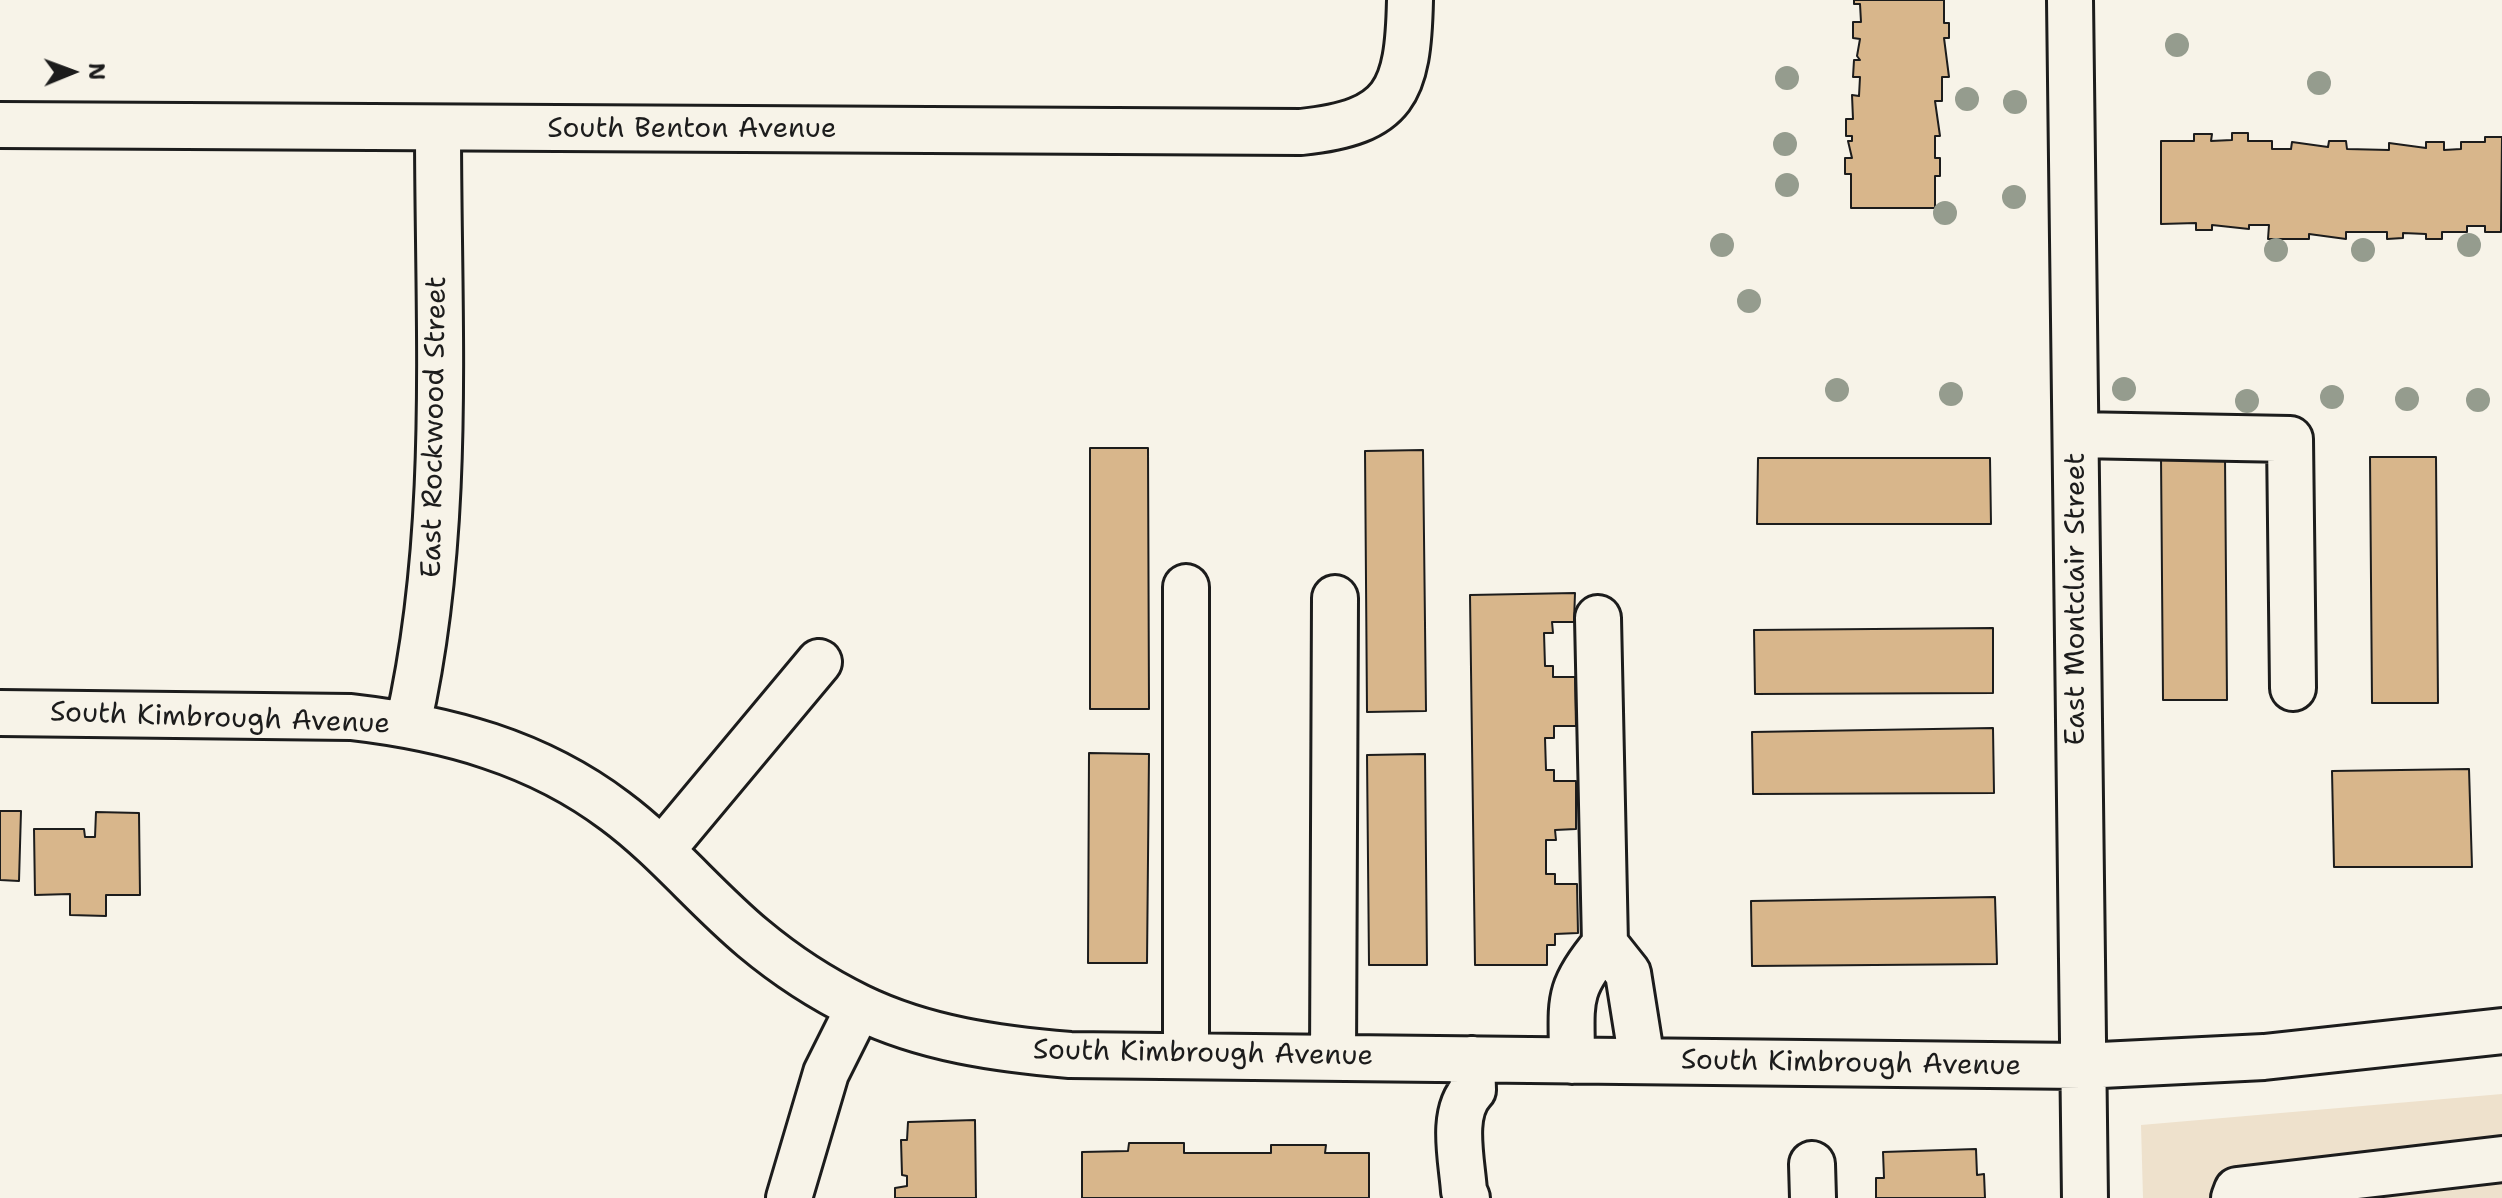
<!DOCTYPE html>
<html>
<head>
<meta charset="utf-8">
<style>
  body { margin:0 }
  #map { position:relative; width:2502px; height:1198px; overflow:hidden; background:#f7f3e8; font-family:"Shantell Sans",sans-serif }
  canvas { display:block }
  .north { position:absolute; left:32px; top:32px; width:80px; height:80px; -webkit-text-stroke:6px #f7f3e8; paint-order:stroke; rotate:89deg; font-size:22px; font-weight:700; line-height:32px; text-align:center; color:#1c1c1c }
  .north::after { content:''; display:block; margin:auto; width:28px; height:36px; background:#1c1c1c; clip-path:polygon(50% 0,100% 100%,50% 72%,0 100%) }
</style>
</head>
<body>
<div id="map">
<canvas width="2502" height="1198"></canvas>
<div class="north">N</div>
</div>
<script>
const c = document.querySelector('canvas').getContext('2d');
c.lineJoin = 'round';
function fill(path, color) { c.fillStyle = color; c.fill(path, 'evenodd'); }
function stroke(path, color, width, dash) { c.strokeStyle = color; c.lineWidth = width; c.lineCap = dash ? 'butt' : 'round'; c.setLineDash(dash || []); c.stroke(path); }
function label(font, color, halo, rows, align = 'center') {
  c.font = font + ' "Shantell Sans",sans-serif'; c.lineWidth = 6; c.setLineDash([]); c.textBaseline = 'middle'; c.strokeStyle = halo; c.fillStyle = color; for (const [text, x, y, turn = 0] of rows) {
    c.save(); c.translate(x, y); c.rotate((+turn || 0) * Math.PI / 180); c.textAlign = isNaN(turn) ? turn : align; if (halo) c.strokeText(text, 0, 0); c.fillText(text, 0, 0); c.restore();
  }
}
const built = new Path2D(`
  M2502,1094V1198H2143L2141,1125Z`);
const building = new Path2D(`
  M1854,0H1944V23H1949V38H1944L1949,77H1942V101H1935L1940,136H1935V158H1940V176H1935V208H1851V174H1845V158H1852L1848,141H1852V136H1846V119H1853L1852,95L1859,96L1860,77H1853L1854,60H1860L1857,56L1860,39L1853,38V22H1861L1860,4H1854Z
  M2232,133H2248V141H2272V149H2291L2292,142L2328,147L2329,141H2346L2347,149L2389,150V143L2426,148V142H2444V150L2461,149V142H2485V137H2502L2501,232H2485V226H2467V232H2442V239H2426V234L2403,233V238L2387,239V232H2346V239L2309,234V239H2268L2269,225H2249V229L2212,225V230H2196V223L2161,224V141H2194V134H2212L2211,141L2232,140Z
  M1090,448H1148L1149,709H1090Z
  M1423,450L1426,711L1367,712L1365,451Z
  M2161,457H2225L2227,700H2163Z
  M2370,457H2436L2438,703H2372Z
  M1758,458H1990L1991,524H1757Z
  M1575,593L1574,622H1552L1553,633H1544L1545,666H1553V677H1575L1576,726H1554V738H1545L1546,770H1554V781H1576V829L1555,830L1556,840H1546V874H1555V884H1577L1578,933L1555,934V945H1547V965H1475L1470,595Z
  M1993,628V693L1755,694L1754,630Z
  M1993,728L1994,793L1753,794L1752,732Z
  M1089,753L1149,754L1147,963H1088Z
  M1425,754L1427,965H1369L1367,755Z
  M2469,769L2472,867H2334L2332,771Z
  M0,811H21L19,881L0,880Z
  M96,812L139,813L140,895H106V916L70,915V894L35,895L34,829H84L85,837H95Z
  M1995,897L1997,964L1752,966L1751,901Z
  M975,1120L976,1198H895V1188L907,1186V1176L902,1175L901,1140H907L908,1122Z
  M1129,1143H1184V1153H1271V1145H1326L1325,1153H1369V1198H1082V1152L1128,1151Z
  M1976,1149L1977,1175L1984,1174L1985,1198H1876V1178H1884L1883,1152Z`);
const minor = new Path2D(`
  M2070,0L2085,1198
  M0,125L1301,132C1396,122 1408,92 1410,0
  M2076,435L2290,439L2293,688
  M1186,587V1056
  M1598,618L1605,944L1628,973L1642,1061
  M0,713L351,717C446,728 537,752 615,811C665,848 705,898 753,938C784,964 822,989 859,1007C925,1039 998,1049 1070,1055L2081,1066L2264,1057L2502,1031
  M408,724C452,530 438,327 438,129
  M662,850L819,662
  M1333,1058L1335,598
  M1572,1061C1572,1002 1565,991 1605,944
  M1812,1164L1813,1198
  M789,1198L826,1073L859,1007
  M1467,1198L1464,1191C1462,1161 1450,1113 1473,1090L1472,1059
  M2234,1198L2237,1190L2502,1159`);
const trees = [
  [2177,45],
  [1787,78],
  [2319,83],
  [1967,99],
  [2015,102],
  [1785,144],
  [1787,185],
  [2014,197],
  [1945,213],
  [1722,245],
  [2469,245],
  [2276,250],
  [2363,250],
  [1749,301],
  [2124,389],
  [1837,390],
  [1951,394],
  [2332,397],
  [2407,399],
  [2478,400],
  [2247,401]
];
const streetNames = [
  ["South Benton Avenue",692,130],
  ["East Rockwood Street",435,427,-89],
  ["East Montclair Street",2077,599,-90],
  ["South Kimbrough Avenue",220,719,2],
  ["South Kimbrough Avenue",1203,1054,1],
  ["South Kimbrough Avenue",1851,1064,1]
];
fill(built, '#eee1cc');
fill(building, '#d8b68b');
stroke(building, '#1c1c1c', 2);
stroke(minor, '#1c1c1c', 50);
stroke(minor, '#f7f3e8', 44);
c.fillStyle = '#959c8e';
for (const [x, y] of trees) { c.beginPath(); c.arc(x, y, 12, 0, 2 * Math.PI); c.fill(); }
label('28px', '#1c1c1c', '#f7f3e8', streetNames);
</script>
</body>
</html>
